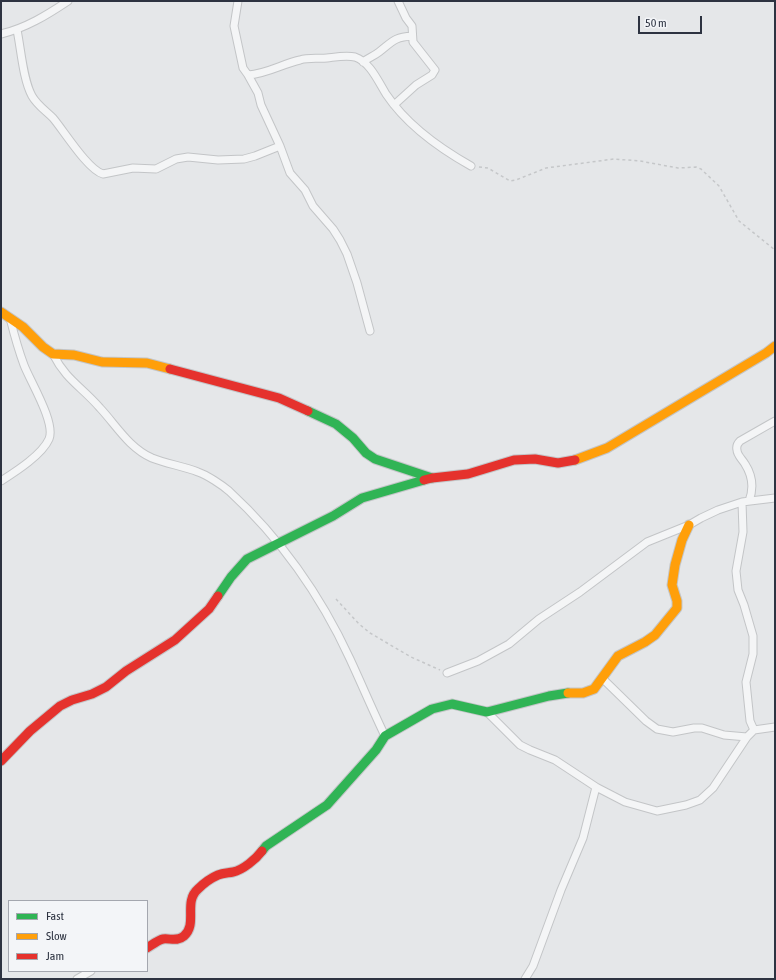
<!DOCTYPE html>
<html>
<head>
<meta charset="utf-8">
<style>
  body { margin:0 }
  #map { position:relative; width:776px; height:980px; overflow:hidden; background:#e5e7e9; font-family:"Asap Condensed",sans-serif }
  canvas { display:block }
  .frame { position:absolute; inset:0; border:2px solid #2d3341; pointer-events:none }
  .legend { position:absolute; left:8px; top:900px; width:140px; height:72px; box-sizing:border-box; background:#f3f5f8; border:1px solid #a4a7af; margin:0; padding:5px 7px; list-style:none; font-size:12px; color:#2d3341 }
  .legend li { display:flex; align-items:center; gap:8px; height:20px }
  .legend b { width:20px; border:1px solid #a4a7af }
  .scale { position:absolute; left:638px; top:16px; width:64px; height:18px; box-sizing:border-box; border:2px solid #2d3341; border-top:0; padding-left:5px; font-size:12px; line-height:14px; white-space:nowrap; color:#2d3341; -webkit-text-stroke:3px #f3f5f8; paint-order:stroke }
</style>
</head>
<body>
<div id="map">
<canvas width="776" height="980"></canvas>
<div class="frame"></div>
<ul class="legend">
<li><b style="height:5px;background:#30b455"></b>Fast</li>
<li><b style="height:5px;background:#ff9f0a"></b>Slow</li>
<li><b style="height:5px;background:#e5322d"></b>Jam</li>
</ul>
<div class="scale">50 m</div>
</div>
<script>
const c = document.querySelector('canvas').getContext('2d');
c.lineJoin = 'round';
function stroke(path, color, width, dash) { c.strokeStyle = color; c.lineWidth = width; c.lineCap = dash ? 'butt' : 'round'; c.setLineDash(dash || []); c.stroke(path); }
const path = new Path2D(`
  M479,167L488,168L510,181L516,180L546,168L614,159L640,161L678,168L696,167L701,169L719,186L739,221L775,250
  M336,599L359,624L370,633L411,657L440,670`);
const street = new Path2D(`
  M238,1L234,26L243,68L248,75C267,74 282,64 300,60C309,57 319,59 327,58C336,57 346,55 355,57C370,62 378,81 386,94C406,124 439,148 471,166
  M17,30C21,49 23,80 32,96C37,105 46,111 53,118C64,131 88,170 103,174L133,168L156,169L176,159L188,157L218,160L244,159L255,156L280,146
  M1,34C26,28 47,15 68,1
  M363,62C368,58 374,56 379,52C392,42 394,37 412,36
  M248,75L258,93L261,105L280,146L290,173L305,190L313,206L333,229L340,240L347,254L357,283L370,331
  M394,105L416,85L432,75L435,70L413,42L412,26L406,18L398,1
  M53,354C66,380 82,387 100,408C116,425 129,448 152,458C167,464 183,466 198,472C207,475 222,485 229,491C280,538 321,596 350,659C362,685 373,711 385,736
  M1,481C15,472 42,455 49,439C56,423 30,381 24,365C18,349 14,334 10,318
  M749,501C754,488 752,475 745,464C742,459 737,455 737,450C736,446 738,443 740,441L775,421
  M742,502L743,532L736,571L738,590L744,605L753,636V654L746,682L750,721L754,730
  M447,673L478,661L509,644L539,619L580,592L647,542L689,525L701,518L718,510L742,502L775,498
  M602,678L646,721L657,729L673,732L694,728H702L724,735L747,737
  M487,712L520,745L530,750L555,760L596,787L625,802L657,811L686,805L700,800L713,788L747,737L754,730L775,727
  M77,979L91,971
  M525,979L533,966L561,890L583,838L596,787`);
const fast = new Path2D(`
  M308,411L336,424L353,438L366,453L375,459L432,478
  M218,596L231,577L247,559L333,516L362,498L424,480
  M262,851L266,846L327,805L376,750L385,736L432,709L452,704L487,712L549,696L568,693`);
const slow = new Path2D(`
  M1,312L23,327L43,347L53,354L74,355L102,362L147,363L170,369
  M575,460L607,448L766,353L775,346
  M568,693H583L594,689L618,656L645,642L655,635L677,608V601L672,585L675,565L682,540L689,525`);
const jam = new Path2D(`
  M170,369L279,398L308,411
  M424,480L432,478L468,474L514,460L535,459L558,463L575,460
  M1,761L30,731L60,706L72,700L92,694L106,687L126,671L175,640L209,609L218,596
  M147,948C152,945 158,940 163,939C170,938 177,942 184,936C198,924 183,902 198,889C204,883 211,878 218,875C223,873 228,873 233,872C243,870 256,859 262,851`);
stroke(street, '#c3c5c7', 9);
stroke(fast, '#c3c5c7', 11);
stroke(slow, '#c3c5c7', 11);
stroke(jam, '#c3c5c7', 11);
stroke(path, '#c5c7c9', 1.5, [3, 3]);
stroke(street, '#f4f5f6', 7);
stroke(fast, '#30b455', 9);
stroke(slow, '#ff9f0a', 9);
stroke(jam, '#e5322d', 9);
</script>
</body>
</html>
